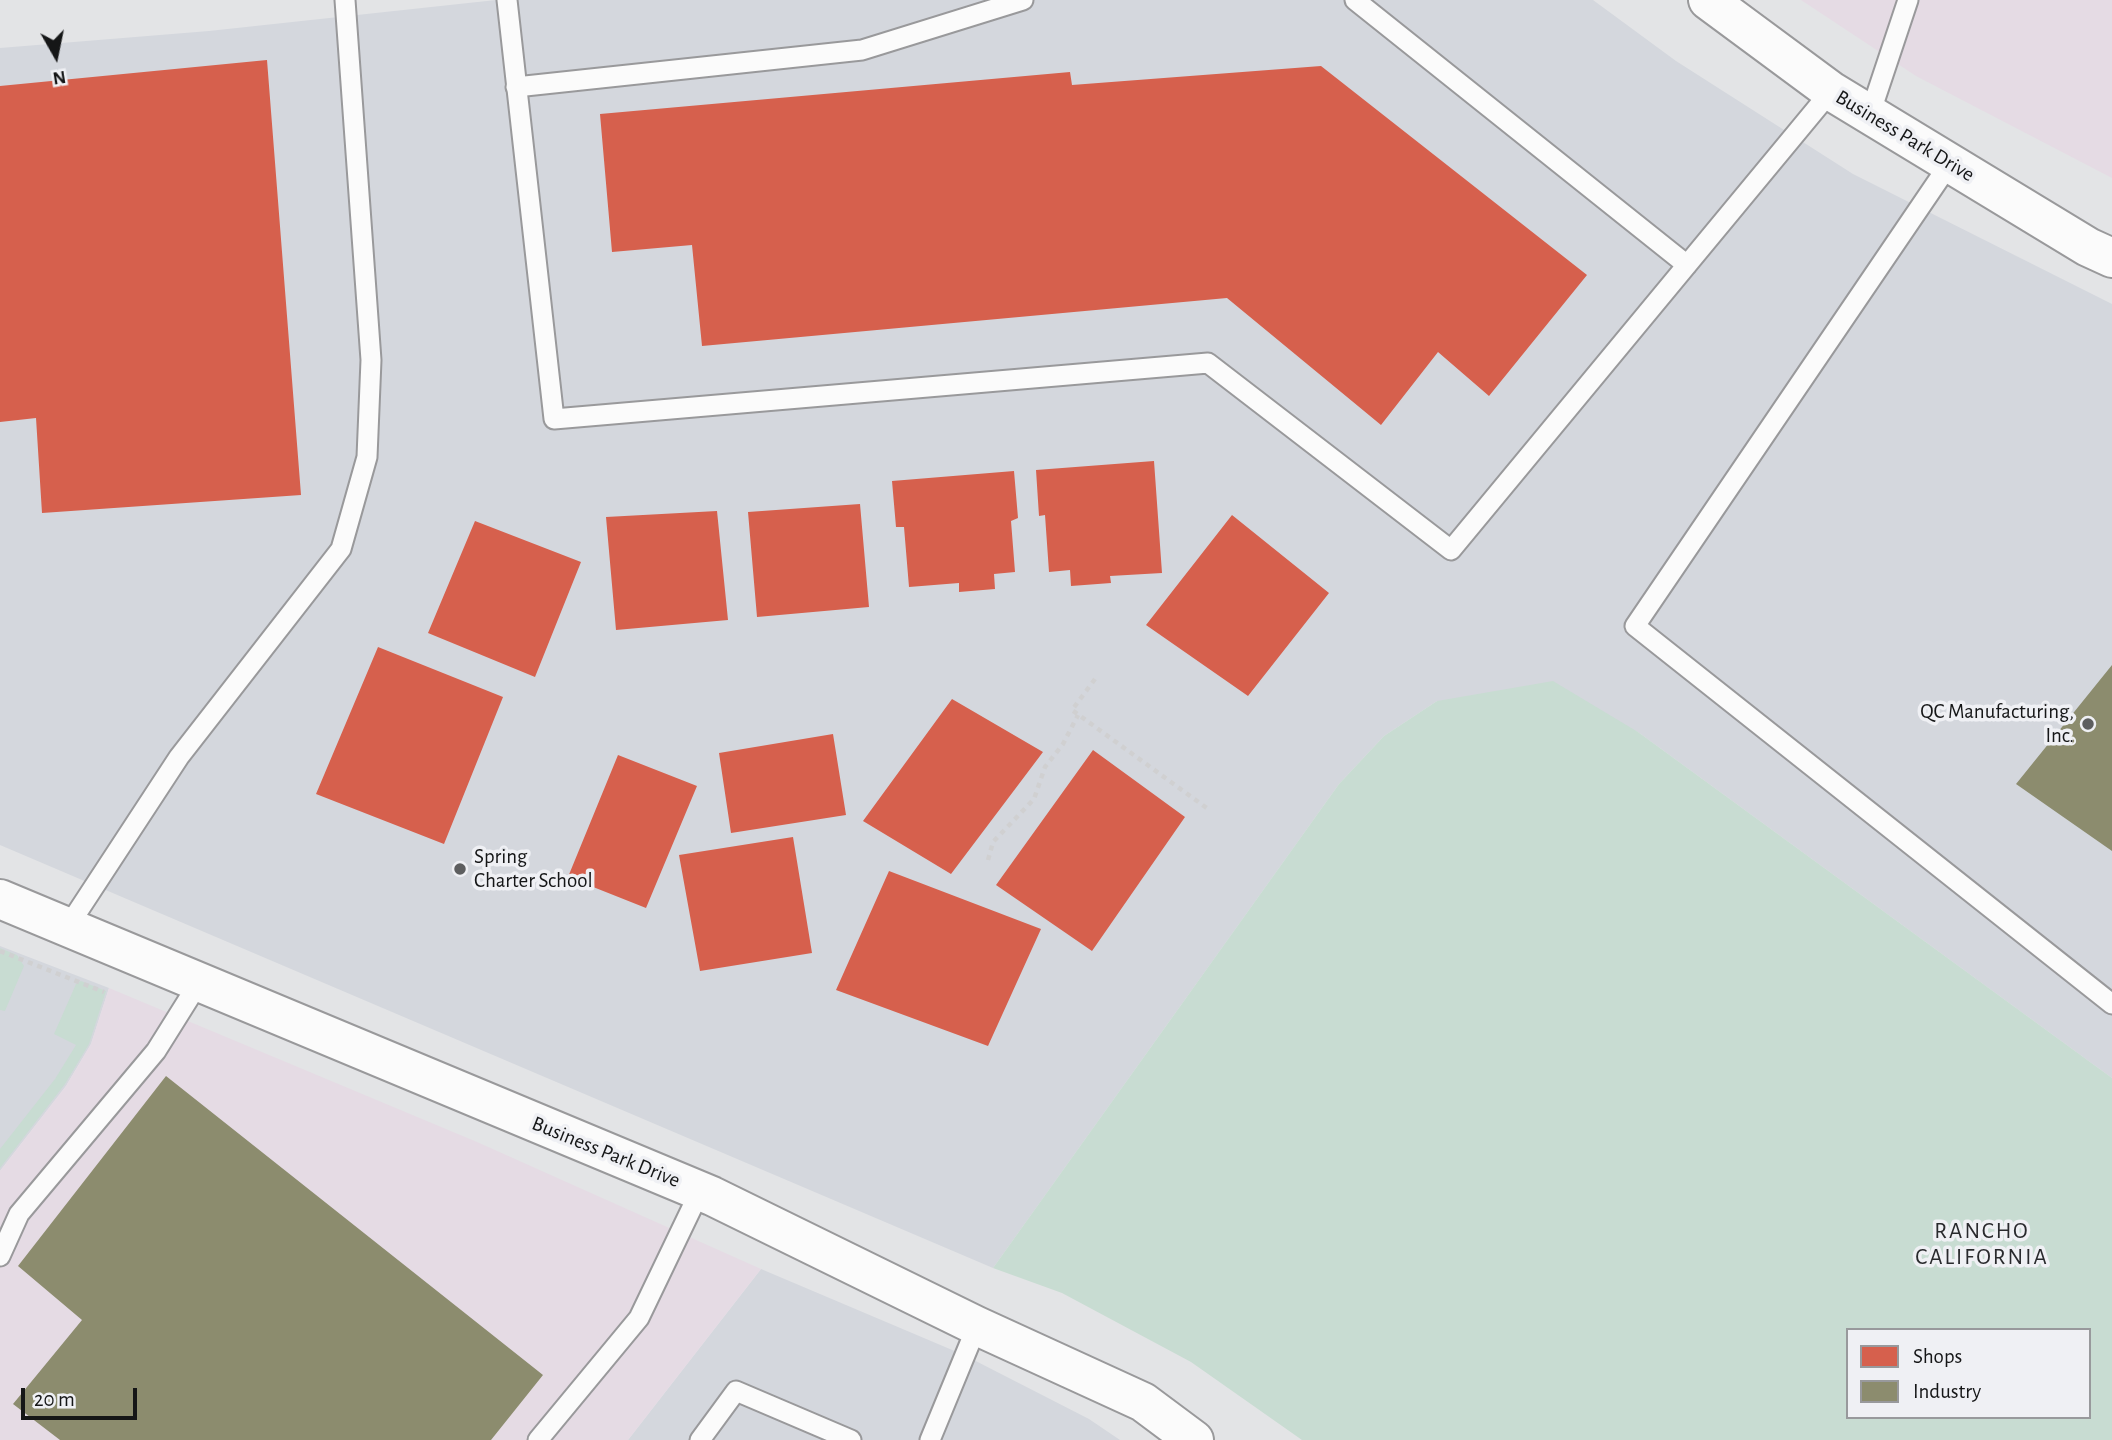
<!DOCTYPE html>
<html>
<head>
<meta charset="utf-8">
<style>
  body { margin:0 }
  #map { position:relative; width:2112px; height:1440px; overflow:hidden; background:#e3e4e6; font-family:"Alegreya Sans",sans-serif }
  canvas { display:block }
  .legend { position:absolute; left:1846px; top:1328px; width:245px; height:91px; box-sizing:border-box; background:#eff0f4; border:2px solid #98999c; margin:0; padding:9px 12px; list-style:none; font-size:21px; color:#151617 }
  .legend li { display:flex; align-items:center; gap:14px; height:35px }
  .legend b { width:35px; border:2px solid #98999c }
  .north { position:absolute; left:21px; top:21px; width:70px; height:70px; -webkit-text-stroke:5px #eff0f4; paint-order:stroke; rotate:171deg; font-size:19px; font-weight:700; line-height:28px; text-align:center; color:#151617 }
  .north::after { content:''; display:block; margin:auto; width:24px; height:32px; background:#151617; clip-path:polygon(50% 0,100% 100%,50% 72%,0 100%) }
  .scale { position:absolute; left:21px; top:1388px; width:116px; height:32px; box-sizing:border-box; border:4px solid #151617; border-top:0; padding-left:9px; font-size:21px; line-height:24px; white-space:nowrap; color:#151617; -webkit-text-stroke:5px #eff0f4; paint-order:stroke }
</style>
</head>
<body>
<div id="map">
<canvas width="2112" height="1440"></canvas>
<ul class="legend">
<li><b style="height:19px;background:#d6604d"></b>Shops</li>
<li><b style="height:19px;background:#8c8c6e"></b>Industry</li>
</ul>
<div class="north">N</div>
<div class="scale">20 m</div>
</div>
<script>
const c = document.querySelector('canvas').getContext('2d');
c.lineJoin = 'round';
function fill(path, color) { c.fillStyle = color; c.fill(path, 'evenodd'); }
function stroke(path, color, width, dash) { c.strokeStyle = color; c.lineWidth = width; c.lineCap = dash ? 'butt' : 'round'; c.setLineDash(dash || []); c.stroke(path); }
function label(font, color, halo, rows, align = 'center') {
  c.font = font + ' "Alegreya Sans",sans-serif'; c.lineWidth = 7; c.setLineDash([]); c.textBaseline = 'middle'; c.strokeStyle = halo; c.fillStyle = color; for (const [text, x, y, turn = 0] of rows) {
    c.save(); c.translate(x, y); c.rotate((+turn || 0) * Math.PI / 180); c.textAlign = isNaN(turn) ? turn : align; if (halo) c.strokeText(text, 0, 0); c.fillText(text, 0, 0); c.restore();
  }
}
const built = new Path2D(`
  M496,0H1593L1676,61L1853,174L2112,304V1078L1638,732L1437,701L1384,736L1339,784L993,1268L0,845V48L209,31Z
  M0,946L109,988L91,1044L66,1086L0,1171Z
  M761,1269L964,1355L1089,1419L1120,1440H628Z`);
const industrial = new Path2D(`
  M1801,0H2112V178L1916,76Z
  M109,988L477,1142L761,1269L628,1440H0V1171L66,1086L91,1044Z`);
const green = new Path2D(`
  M1553,681L1638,732L2112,1078V1440H1302L1191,1362L1062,1293L993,1268L1339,784L1384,736L1437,701ZM1848,1330H2089V1417H1848Z
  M0,948L17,955L24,966L5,1011L0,1010Z
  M81,981L106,991L89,1044L65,1084L0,1168V1149L55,1079L76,1045L54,1034L76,984Z`);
const shops = new Path2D(`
  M267,60L301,495L42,513L36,418L0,422V86Z
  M1321,66L1587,275L1489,396L1438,352L1381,425L1227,298L702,346L692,245L612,252L600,114L1070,72L1072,85Z
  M1154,461L1162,573L1110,576L1111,583L1071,586L1070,570L1049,572L1045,515L1039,516L1036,470Z
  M1014,471L1018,518L1011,521L1015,572L994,574L995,589L959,592V583L909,587L904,527H896L892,481Z
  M860,504L869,607L757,617L748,512Z
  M717,511L728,620L616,630L606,517Z
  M1232,515L1329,593L1248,696L1146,625Z
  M475,521L581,562L535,677L428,633Z
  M378,647L503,697L444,844L316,794Z
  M952,699L1043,752L951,874L863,821Z
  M833,734L846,815L731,833L719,753Z
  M1093,750L1185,817L1092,951L996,885Z
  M618,755L697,786L646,908L568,877Z
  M793,837L812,953L700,971L679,855Z
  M889,871L1041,929L988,1046L836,990Z`);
const industry = new Path2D(`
  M2112,665V851L2016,784Z
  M166,1076L543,1375L491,1440H60L13,1404L82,1320L18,1266Z`);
const path = new Path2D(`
  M1095,679L1072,710L1208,809
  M988,860L993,842L1034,799L1045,767L1063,744L1078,715
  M0,951L104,992`);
const lane = new Path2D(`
  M507,0L554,419L1208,363L1451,550L1831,91
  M1355,0L1687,265
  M516,87L862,50L1023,0
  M1870,114L1908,0
  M1950,163L1635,626L2112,1004
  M67,928L179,757L341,549L367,457L371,360L345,0
  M0,1256L19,1214L156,1051L198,984
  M538,1440L639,1318L700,1191
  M700,1440L736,1391L851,1440
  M930,1440L977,1326`);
const secondary = new Path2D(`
  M1708,0L1831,91L2088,247L2112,258
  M0,899L712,1196L977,1326L1143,1402L1194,1440`);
const markers = [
  [2088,724,7,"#5d5e5f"],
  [460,869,7,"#5d5e5f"]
];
const streetNames = [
  ["Business Park Drive",1905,136,31],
  ["Business Park Drive",606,1152,22]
];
const poiNames = [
  ["QC Manufacturing,",2074,712],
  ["Inc.",2074,736],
  ["Spring",474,857,"left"],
  ["Charter School",474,881,"left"]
];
const neighbourhoodNames = [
  ["RANCHO",1982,1231],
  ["CALIFORNIA",1982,1257]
];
fill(built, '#d4d7dd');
fill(industrial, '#e5dbe4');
fill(green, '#c8dcd2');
fill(shops, '#d6604d');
fill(industry, '#8c8c6e');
stroke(lane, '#99999b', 23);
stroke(secondary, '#99999b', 42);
stroke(path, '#d0d0d1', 4.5, [5, 5]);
stroke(lane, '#fbfbfb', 19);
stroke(secondary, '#fbfbfb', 38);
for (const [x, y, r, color] of markers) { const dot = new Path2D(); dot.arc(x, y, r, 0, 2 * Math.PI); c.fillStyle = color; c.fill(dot); stroke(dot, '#eff0f4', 2.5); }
label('21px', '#151617', '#eff0f4', streetNames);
label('21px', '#151617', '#eff0f4', poiNames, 'right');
c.letterSpacing = '2px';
label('23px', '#292a2d', '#eff0f4', neighbourhoodNames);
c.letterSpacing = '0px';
</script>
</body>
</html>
